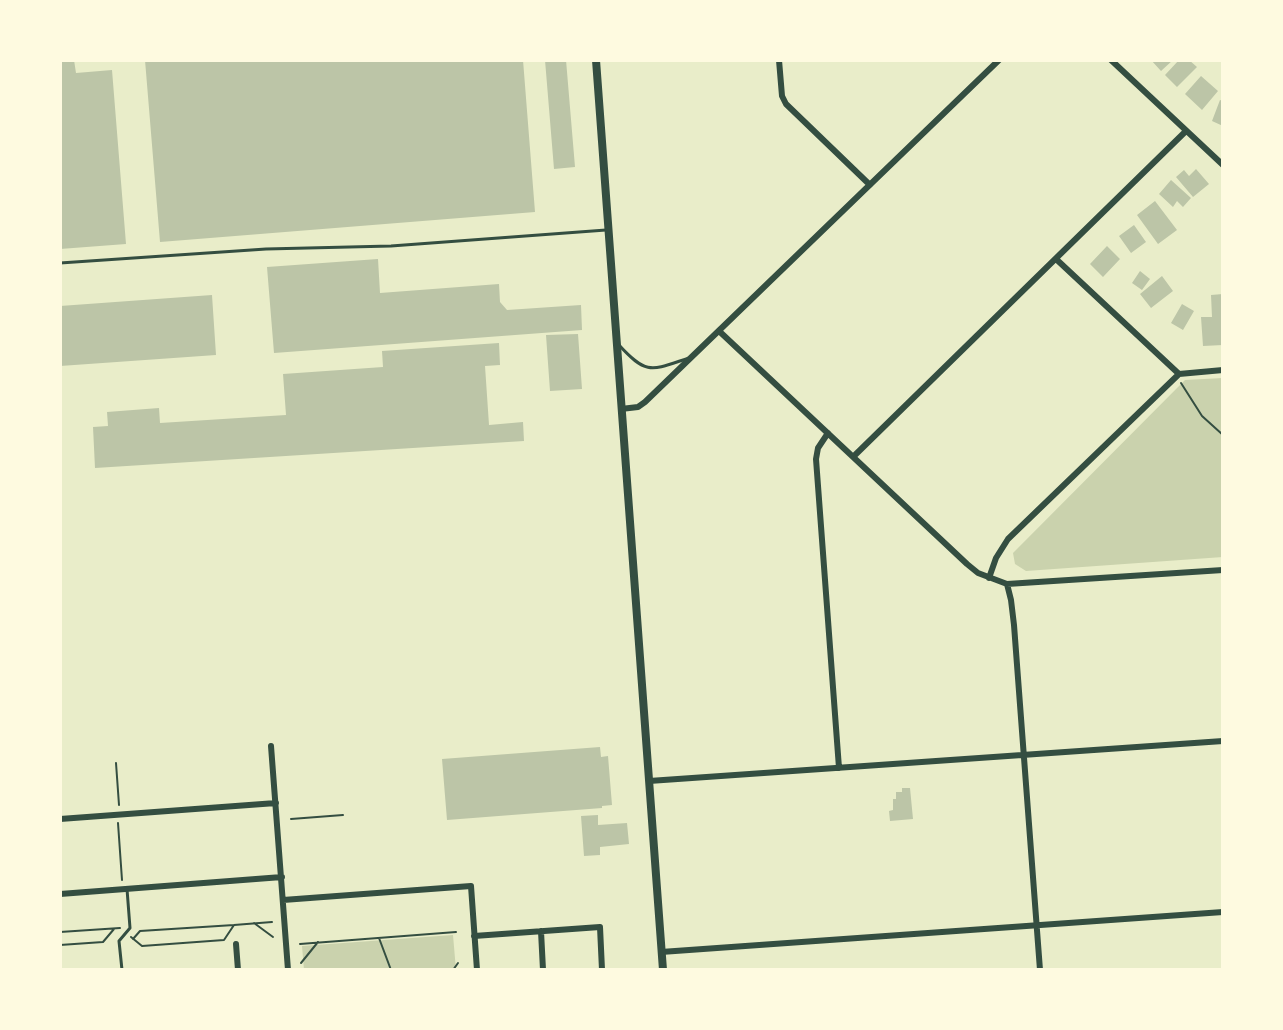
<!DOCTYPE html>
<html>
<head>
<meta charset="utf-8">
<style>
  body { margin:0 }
  #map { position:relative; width:1283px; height:1030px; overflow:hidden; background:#e9edc9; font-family:Rubik,sans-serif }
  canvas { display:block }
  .frame { position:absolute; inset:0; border:62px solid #fefae0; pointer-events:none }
</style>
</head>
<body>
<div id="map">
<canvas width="1283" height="1030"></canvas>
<div class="frame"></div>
</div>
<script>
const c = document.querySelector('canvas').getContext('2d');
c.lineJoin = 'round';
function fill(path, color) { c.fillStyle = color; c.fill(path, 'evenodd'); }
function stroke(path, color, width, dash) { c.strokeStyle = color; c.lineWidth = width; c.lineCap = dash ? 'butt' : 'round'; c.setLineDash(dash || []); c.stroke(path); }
const green = new Path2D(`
  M1223,378V557L1026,571L1015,564L1013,553L1185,380Z
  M453,935L456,970H304L302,946Z`);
const building = new Path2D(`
  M74,60L76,73L112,70L126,244L60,249V61Z
  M145,60H523L535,212L160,242Z
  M545,60H566L575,167L554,169Z
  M1151,60H1173L1161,71Z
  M1179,60H1189L1197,67L1177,87L1165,75Z
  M1201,76L1218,91L1202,110L1185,94Z
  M1220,100L1223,101V126L1212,121Z
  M1196,169L1209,184L1193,197L1176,177L1184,170L1189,176Z
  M1171,180L1191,198L1183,207L1177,201L1173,207L1159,194Z
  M1155,201L1177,230L1158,244L1137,215Z
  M1134,225L1146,242L1131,253L1119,236Z
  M1107,246L1120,259L1103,277L1090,264Z
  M378,259L380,293L499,284L500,302L507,310L581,305L582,330L274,353L267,267Z
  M1140,271L1150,279L1142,290L1132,283Z
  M1162,276L1173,291L1151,308L1140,294Z
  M1223,294V345L1203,346L1201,317H1212L1211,295Z
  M212,295L216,355L60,366V306Z
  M1182,304L1194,311L1183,330L1171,323Z
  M578,334L582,389L550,391L546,335Z
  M499,343L500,365L485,366L489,425L523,422L524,441L95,468L93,427L108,426L107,412L159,408L160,423L286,415L283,374L383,367L382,351Z
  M600,747L601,757L608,756L612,805L602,806V808L447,820L442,759Z
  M902,788H910L913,819L890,821L889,811L893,810V799H896V792H902Z
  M598,815V825L627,823L629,844L600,847V855L584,856L581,816Z`);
const path = new Path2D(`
  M1181,383L1202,416L1223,435
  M116,763L119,805
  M291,819L343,815
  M118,823L122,880
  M254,923L273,937
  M60,932L120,928
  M131,937L142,946L224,940L234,925L272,922
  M379,938L391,970
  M133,939L140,931L234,925
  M300,944L456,932
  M60,945L103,942L114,929
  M301,963L318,942
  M453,970L458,963`);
const service = new Path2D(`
  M60,263L266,249L391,246L606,230
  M619,345C647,376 652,370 689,358
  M122,970L119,941L130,928L127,889`);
const minor = new Path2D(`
  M779,60L782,96L786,104L870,185
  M1111,60L1223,165
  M1056,259L1179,374L1223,370
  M719,331L967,564L978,573L1007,584L1011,600L1014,625L1040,970
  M621,409L638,407L645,402L999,60
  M828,433L818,448L816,459L839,768
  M854,456L1186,131
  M989,578L996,558L1008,539L1179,374
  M1007,584L1223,570
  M271,746L288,970
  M649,781L1223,741
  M60,819L276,803
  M60,894L282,877
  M283,900L471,886L477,970
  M541,931L543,970
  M474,936L600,927L602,970
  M236,944L238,970
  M661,952L1223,912`);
const secondary = new Path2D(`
  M596,60L663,970`);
fill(green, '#cad2ad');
fill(building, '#bcc5a7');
stroke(path, '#344e41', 2);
stroke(service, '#344e41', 3);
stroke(minor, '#344e41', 6);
stroke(secondary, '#344e41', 8);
</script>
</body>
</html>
